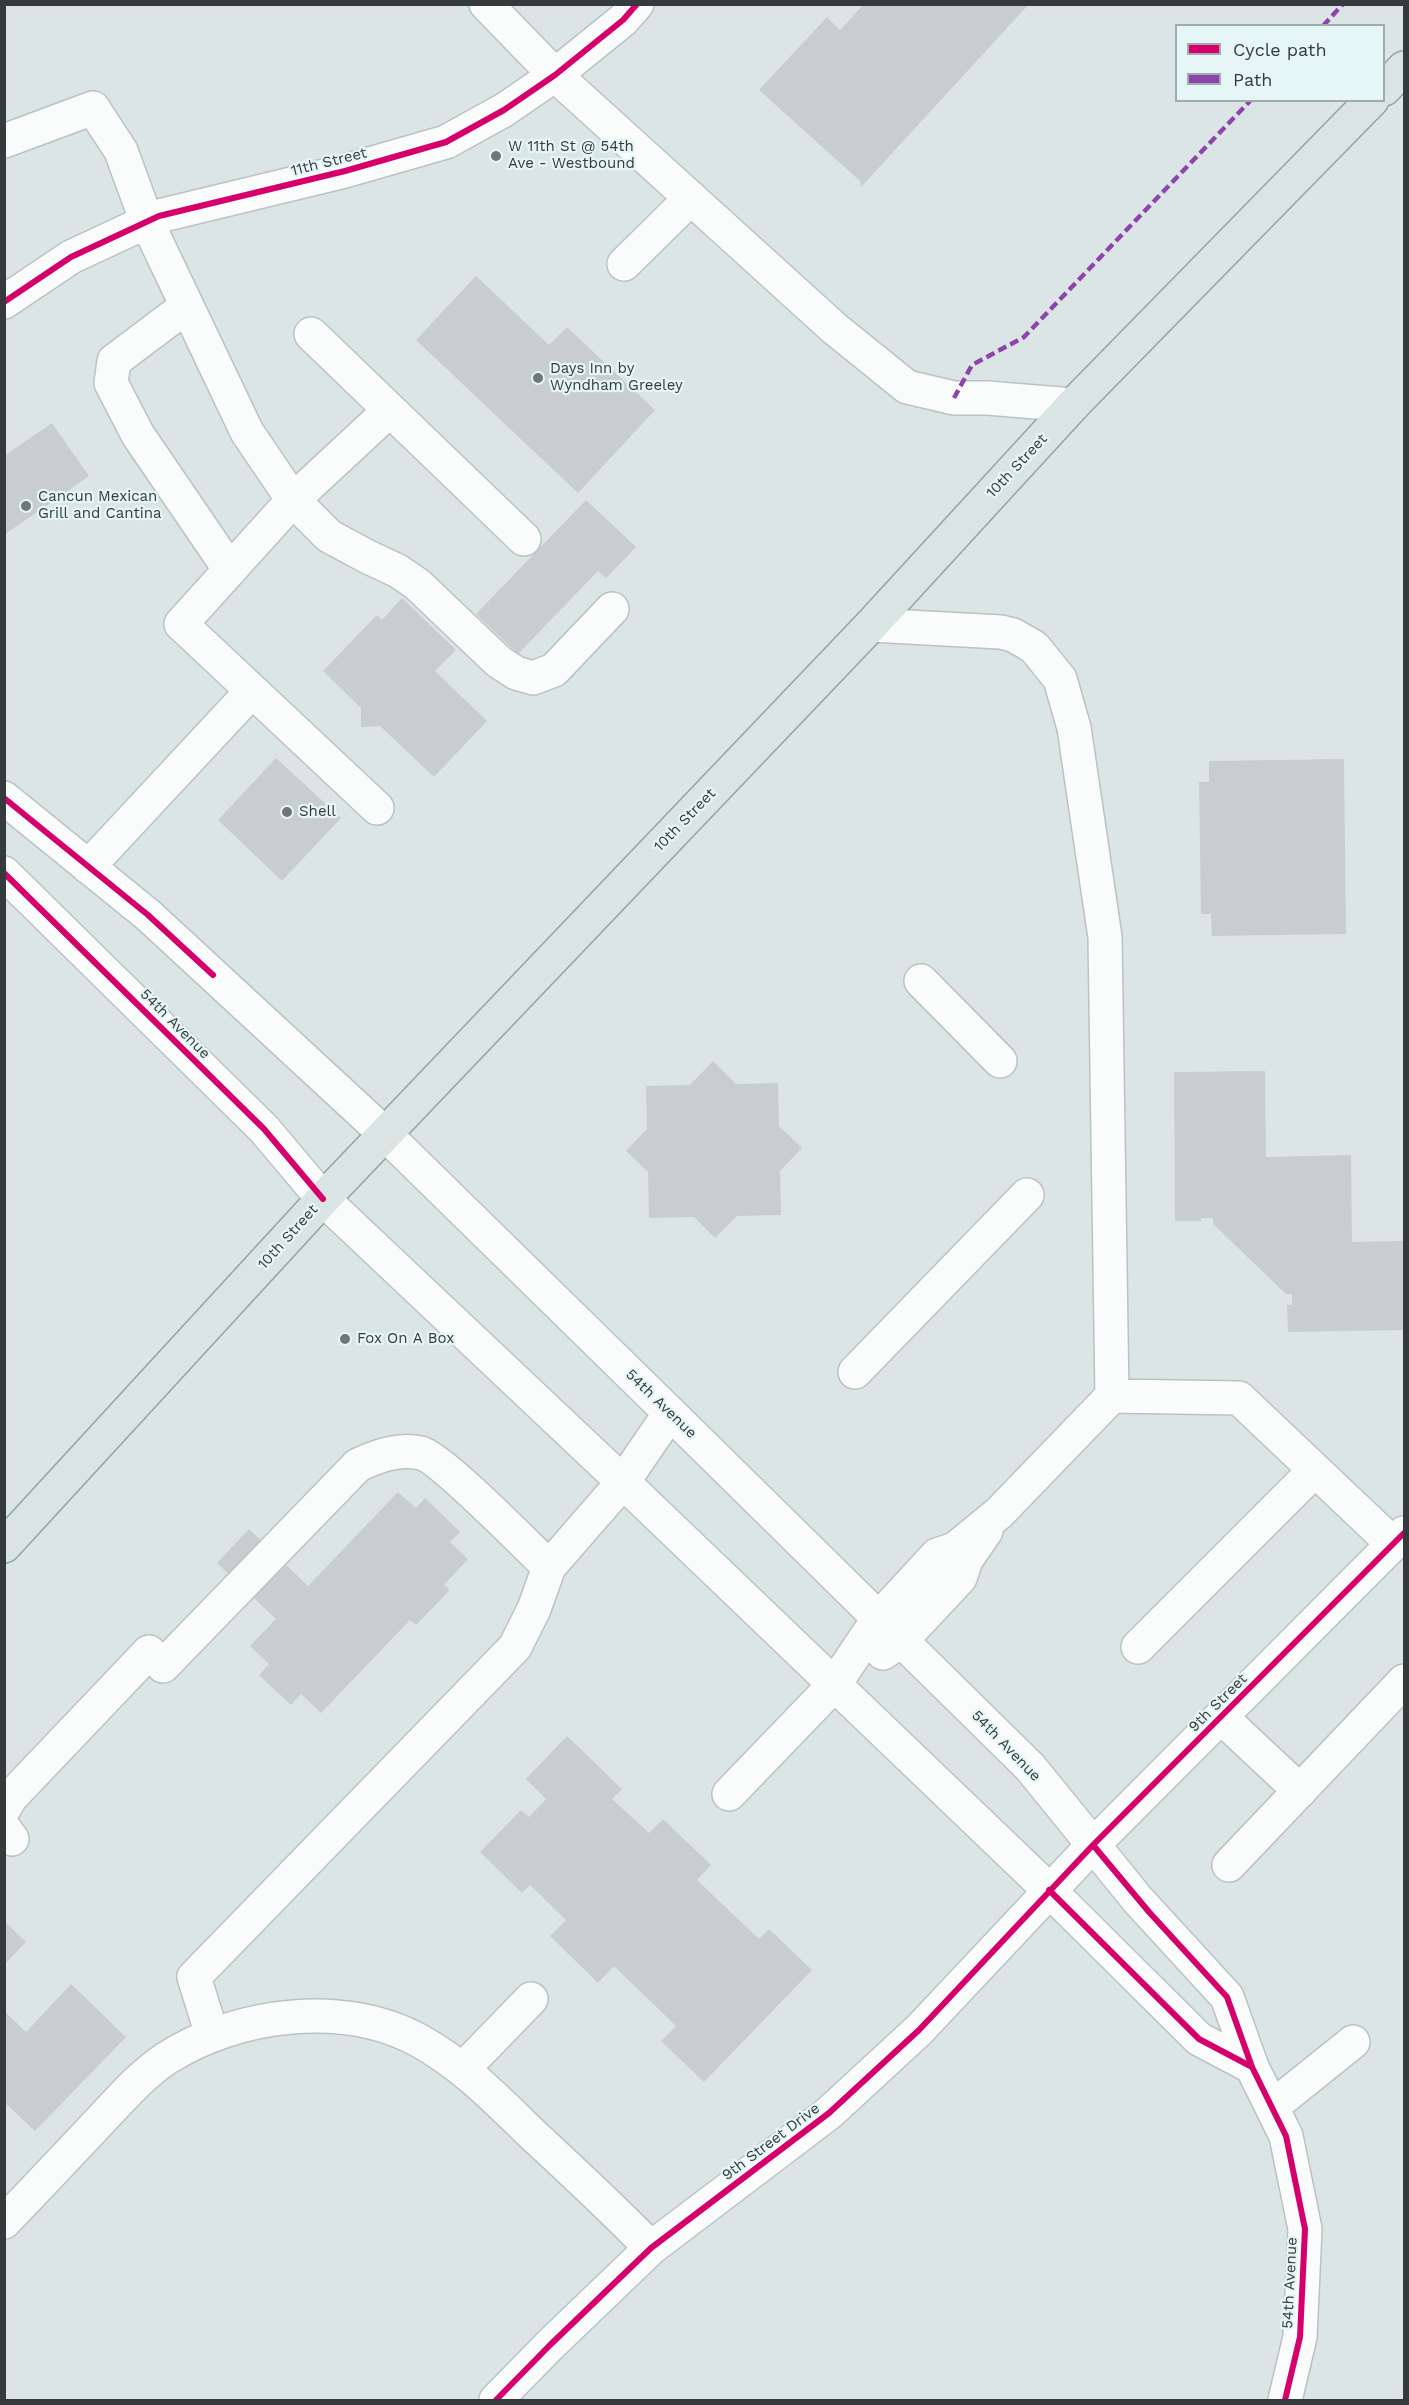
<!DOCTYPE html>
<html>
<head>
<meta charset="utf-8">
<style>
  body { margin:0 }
  #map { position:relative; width:1409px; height:2405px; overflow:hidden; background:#dce5e5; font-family:"Work Sans",sans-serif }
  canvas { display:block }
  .frame { position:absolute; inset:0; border:6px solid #353b3c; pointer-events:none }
  .legend { position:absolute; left:1175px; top:24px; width:210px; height:78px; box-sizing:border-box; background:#e6f6f6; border:2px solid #9fabac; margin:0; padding:8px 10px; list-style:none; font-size:18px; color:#353b3c }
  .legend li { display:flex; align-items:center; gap:12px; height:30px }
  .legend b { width:30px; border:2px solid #9fabac }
</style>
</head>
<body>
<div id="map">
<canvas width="1409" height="2405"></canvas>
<div class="frame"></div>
<ul class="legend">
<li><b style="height:8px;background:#d6006c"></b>Cycle path</li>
<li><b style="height:8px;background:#8e44ad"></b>Path</li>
</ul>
</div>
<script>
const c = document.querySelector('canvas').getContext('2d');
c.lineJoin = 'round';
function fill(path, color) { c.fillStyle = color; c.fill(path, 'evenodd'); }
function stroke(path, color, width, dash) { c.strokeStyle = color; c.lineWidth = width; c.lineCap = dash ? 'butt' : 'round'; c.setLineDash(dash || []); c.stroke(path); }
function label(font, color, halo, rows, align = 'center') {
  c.font = font + ' "Work Sans",sans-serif'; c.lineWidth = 4.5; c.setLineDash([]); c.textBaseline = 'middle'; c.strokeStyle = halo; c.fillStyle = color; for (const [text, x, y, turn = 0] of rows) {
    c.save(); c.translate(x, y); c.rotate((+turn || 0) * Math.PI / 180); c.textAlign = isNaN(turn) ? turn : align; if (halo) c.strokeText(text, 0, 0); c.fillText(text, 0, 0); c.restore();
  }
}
const building = new Path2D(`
  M864,4H1029L861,187L860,181L759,90L827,17L840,30Z
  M476,276L549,345L567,327L655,410L578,493L416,340Z
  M52,423L89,476L4,535V456Z
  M586,500L636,547L606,578L598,571L518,654L476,614Z
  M402,598L456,650L435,671L487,721L434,777L380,726L361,727V708L323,671L377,615L382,620Z
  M276,758L341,818L282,881L218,820Z
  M1344,759L1346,934L1212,936L1211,914H1201L1199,782H1209V761Z
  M713,1061L736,1084L778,1083L779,1126L802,1148L780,1171L781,1215L737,1216L715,1238L694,1217L649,1218L648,1172L626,1151L647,1129L646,1086L690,1085Z
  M1265,1071L1266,1157L1351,1155L1352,1242L1404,1241V1330L1288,1332L1287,1305H1292V1294H1286L1213,1224V1218H1201V1221H1175L1174,1072Z
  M398,1492L416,1508L425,1498L460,1532L450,1542L468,1559L444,1585L450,1590L416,1625L410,1620L321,1713L301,1694L291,1705L259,1675L269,1664L250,1646L276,1619L217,1563L249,1529L308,1586Z
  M567,1736L622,1789L612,1799L649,1833L663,1819L711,1865L697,1880L759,1939L769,1929L812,1970L704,2082L661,2041L676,2026L614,1966L598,1983L550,1936L566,1920L530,1885L522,1893L480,1852L521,1810L529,1817L546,1799L526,1779Z
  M4,1921L26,1942L4,1965Z
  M71,1984L126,2037L35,2131L4,2102V2011L26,2032Z`);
const minor = new Path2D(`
  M486,4L555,75L834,328L907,387L954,398H987L1073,405
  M4,141L93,108L121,151L147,222L247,432L293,500L329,536L368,557L398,571L417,584L499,662L516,673L533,678L554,670L612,609
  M624,264L691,198
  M4,302L71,257L159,216L345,171L446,142L504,110L555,75L623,20L637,4
  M187,306L114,361L111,383L138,435L230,570
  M311,334L524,539
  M4,798L148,915L213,975L384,1133L670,1413L1030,1767L1138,1900L1227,1997L1252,2067L1286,2136L1305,2229L1300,2337L1285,2400
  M377,808L181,624L293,500L390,410
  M88,867L252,691
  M4,873L264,1129L323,1199L623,1482L1049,1890L1199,2039L1252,2067
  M921,981L1000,1061
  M855,1372L1027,1195
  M1112,1396L1239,1398L1393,1544
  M1138,1647L1315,1470
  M883,1653L901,1641L960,1578L966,1560L986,1531
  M163,1666L358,1465C378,1456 398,1448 421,1453C441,1458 528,1547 549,1567
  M1221,1717L1300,1791
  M729,1794L834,1685L879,1618L937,1555L955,1549L999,1513L1112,1396L1105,937L1086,809L1074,728L1060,679L1034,647L1013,635L1001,632L871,625
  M4,1809L11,1797L149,1652
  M4,1828L12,1839
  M1229,1865L1404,1681
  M212,2035L194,1977L515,1647L534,1609L549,1567L623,1482L670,1413
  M463,2069L531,1999
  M1272,2107L1353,2042
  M4,2222C36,2189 67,2156 98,2123C119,2101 141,2075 167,2058C237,2013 344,2000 418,2040C462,2064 495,2098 530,2132C571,2170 612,2208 651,2248
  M496,2400L550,2345L651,2248L829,2113L919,2030L1093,1845L1404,1533`);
const major = new Path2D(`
  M1384,89L1404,68
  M4,1546L323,1199L871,625L1073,405L1372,100`);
const quiet = new Path2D(`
  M1323,26L1343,4
  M954,398L972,365L1024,337L1251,100`);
const cycleway = new Path2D(`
  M4,302L71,257L159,216L345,171L446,142L504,110L555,75L623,20L637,4
  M4,798L148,915L213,975
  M4,873L264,1129L323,1199
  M1093,1845L1149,1912L1227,1997L1252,2067L1286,2136L1305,2229L1300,2337L1285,2400
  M1049,1890L1199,2039L1252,2067
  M496,2400L550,2345L651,2248L829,2113L919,2030L1093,1845L1404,1533`);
const markers = [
  [496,156,6,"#6f7677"],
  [538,378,6,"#6f7677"],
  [26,506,6,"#6f7677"],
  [287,812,6,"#6f7677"],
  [345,1339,6,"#6f7677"]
];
const poiNames = [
  ["W 11th St @ 54th",508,147],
  ["Ave - Westbound",508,164],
  ["Days Inn by",550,369],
  ["Wyndham Greeley",550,386],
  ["Cancun Mexican",38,497],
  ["Grill and Cantina",38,514],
  ["Shell",299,812],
  ["Fox On A Box",357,1339]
];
const streetNames = [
  ["11th Street",329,162,-14],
  ["10th Street",1017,466,-47],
  ["10th Street",685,820,-46],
  ["54th Avenue",175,1024,45],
  ["10th Street",288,1237,-48],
  ["54th Avenue",661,1404,44],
  ["9th Street",1218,1703,-45],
  ["54th Avenue",1006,1746,46],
  ["9th Street Drive",771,2142,-37],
  ["54th Avenue",1290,2283,-87]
];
fill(building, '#c8ced0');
stroke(minor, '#bbc2c3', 36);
stroke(major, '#92a4a1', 36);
stroke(minor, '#fafbfb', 33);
stroke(major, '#dae4e2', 33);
stroke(quiet, '#8e44ad', 4.5, [9, 4.5]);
stroke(cycleway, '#d6006c', 6);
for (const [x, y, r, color] of markers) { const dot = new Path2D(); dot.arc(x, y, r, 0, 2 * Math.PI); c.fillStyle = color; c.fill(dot); stroke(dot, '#e6f6f6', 2); }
label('15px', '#353b3c', '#e6f6f6', poiNames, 'left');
label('15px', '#353b3c', '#e6f6f6', streetNames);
</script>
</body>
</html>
